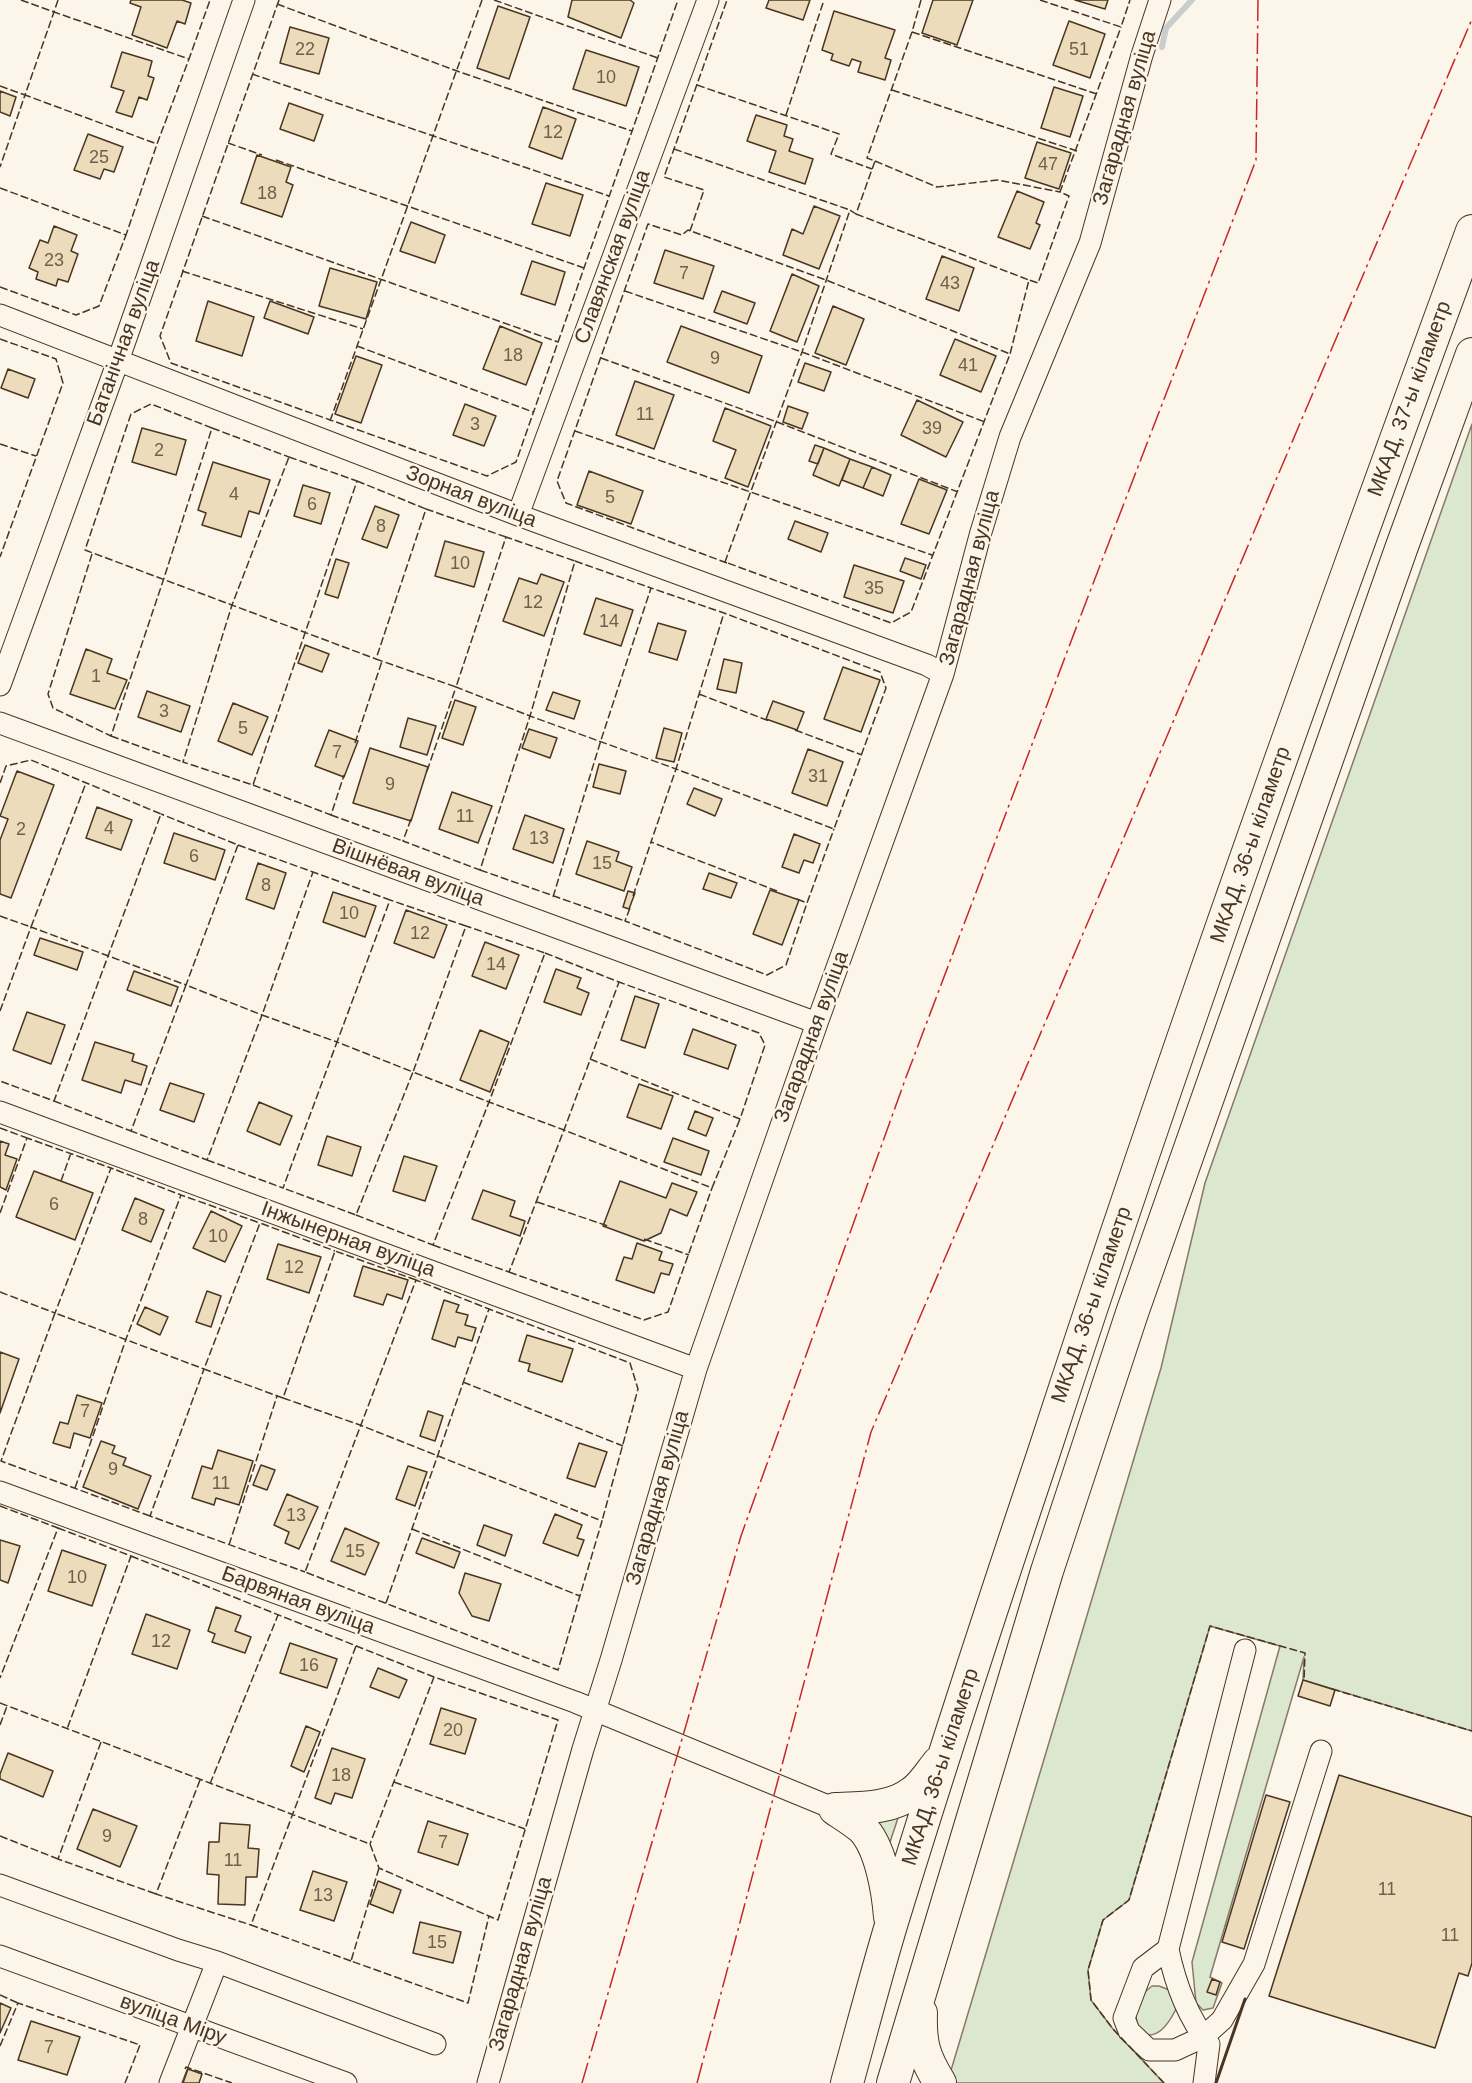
<!DOCTYPE html>
<html>
<head>
<meta charset="utf-8">
<style>
  body { margin:0 }
  canvas { display:block; background:#fbf6e9 }
</style>
</head>
<body>
<canvas width="1472" height="2083"></canvas>
<script>
const c = document.querySelector('canvas').getContext('2d');
c.lineJoin = 'round';
function fill(path, color) { c.fillStyle = color; c.fill(path, 'evenodd'); }
function stroke(path, color, width, dash) { c.strokeStyle = color; c.lineWidth = width; c.lineCap = dash ? 'butt' : 'round'; c.setLineDash(dash || []); c.stroke(path); }
function label(font, color, halo, rows, align = 'center') {
  c.font = font + ' Helvetica,sans-serif'; c.lineWidth = 4.5; c.setLineDash([]); c.textBaseline = 'middle'; c.strokeStyle = halo; c.fillStyle = color; for (const [text, x, y, turn = 0] of rows) {
    c.save(); c.translate(x, y); c.rotate((+turn || 0) * Math.PI / 180); c.textAlign = isNaN(turn) ? turn : align; if (halo) c.strokeText(text, 0, 0); c.fillText(text, 0, 0); c.restore();
  }
}
const green = new Path2D(`
  M1472,424V1731L1303,1680L1304,1657L1210,1977L1222,1983L1213,2008L1203,2010L1196,2003L1192,1962L1280,1646L1210,1626L1129,1900L1103,1920L1088,1970L1091,2000L1113,2029L1164,2083H953L949,2077L1161,1368L1205,1183Z
  M901,1809L887,1851L864,1819Z
  M1152,1986H1159L1172,1991L1177,2007C1147,2070 1117,2010 1152,1986Z`);
const stream = new Path2D(`
  M1162,47L1166,28L1192,0`);
const building = new Path2D(`
  M131,0H182L191,3L185,24L177,21L167,48L132,35L141,7L130,3Z
  M572,0H630L634,3L621,38L568,17Z
  M769,0H810L803,20L766,8Z
  M933,0H973L957,45L922,33Z
  M1075,0H1108L1105,9Z
  M498,6L530,17L509,79L477,68Z
  M834,11L895,30L885,58L891,60L885,80L858,72L861,62L852,59L849,66L831,60L833,54L822,50Z
  M1069,21L1105,34L1090,78L1053,65Z
  M290,27L329,38L319,74L280,63Z
  M586,50L639,67L626,106L573,89Z
  M122,52L152,61L148,76L154,78L147,100L139,97L132,117L116,112L124,91L111,87Z
  M1054,87L1083,96L1070,137L1041,128Z
  M0,91L16,97L10,116L0,112Z
  M289,103L323,115L314,141L280,129Z
  M543,107L576,119L562,159L529,147Z
  M756,115L787,125L784,136L793,139L789,151L813,159L805,184L769,172L776,151L747,141Z
  M88,134L123,147L114,172L104,169L100,179L74,170Z
  M1037,142L1071,153L1059,189L1025,178Z
  M257,155L291,167L286,182L293,185L282,217L241,203Z
  M546,183L583,195L570,236L532,224Z
  M1017,191L1044,202L1036,223L1040,225L1030,249L998,237Z
  M814,206L840,216L819,269L783,255L792,229L803,234Z
  M411,222L445,235L435,263L400,251Z
  M54,226L77,235L71,251L78,254L68,282L58,279L56,286L36,279L38,272L29,268L40,240L48,243Z
  M665,250L714,266L703,299L654,283Z
  M942,256L974,268L959,311L926,299Z
  M532,261L565,272L555,305L521,294Z
  M330,268L377,282L366,319L319,306Z
  M792,274L819,286L797,342L770,331Z
  M722,291L755,303L747,324L714,312Z
  M208,301L254,317L242,356L196,341Z
  M270,301L314,317L308,334L264,318Z
  M833,306L864,319L846,365L815,353Z
  M500,326L542,343L526,385L483,369Z
  M681,326L762,356L749,393L667,362Z
  M955,339L996,356L981,392L940,375Z
  M356,356L382,365L361,423L335,414Z
  M805,363L831,372L824,391L798,382Z
  M8,369L35,379L28,398L1,388Z
  M635,381L674,395L654,449L616,435Z
  M917,400L963,422L946,457L901,435Z
  M465,404L496,416L484,446L453,435Z
  M788,406L808,413L802,429L783,422Z
  M725,408L771,426L748,487L725,478L736,450L713,441Z
  M142,428L186,440L176,475L132,462Z
  M815,445L824,448L818,464L809,461Z
  M824,448L850,459L839,486L813,475Z
  M850,459L872,467L863,488L842,480Z
  M213,462L270,480L259,514L249,511L241,537L202,525L206,513L198,510Z
  M872,467L891,475L883,496L863,488Z
  M589,471L643,491L631,524L577,505Z
  M919,479L947,490L929,534L901,524Z
  M303,485L330,493L321,524L294,516Z
  M375,506L399,515L387,548L362,539Z
  M795,521L828,533L821,552L788,539Z
  M445,541L484,552L474,587L435,576Z
  M905,558L926,565L921,579L900,571Z
  M336,559L349,563L338,598L325,594Z
  M854,565L904,581L893,613L844,597Z
  M541,574L564,582L544,636L503,621L519,578L537,584Z
  M596,598L633,610L621,646L584,634Z
  M658,623L686,631L677,660L649,652Z
  M305,645L329,654L322,672L298,663Z
  M86,649L112,659L107,673L127,680L115,709L70,694Z
  M724,659L742,663L736,693L717,689Z
  M843,667L880,680L861,732L824,719Z
  M147,691L190,706L181,732L138,717Z
  M553,692L580,701L574,719L546,710Z
  M455,700L476,707L463,745L442,738Z
  M773,701L804,712L797,730L766,719Z
  M233,703L268,717L252,755L218,741Z
  M408,718L436,726L427,755L400,747Z
  M664,728L682,733L674,762L656,758Z
  M529,729L557,738L550,758L522,748Z
  M329,730L358,741L344,777L315,766Z
  M370,748L428,767L411,821L353,803Z
  M808,749L843,762L827,806L792,793Z
  M599,764L626,771L620,794L593,787Z
  M17,771L54,785L11,898L0,894V840L8,819L0,816Z
  M694,788L722,799L715,816L687,804Z
  M452,792L492,806L478,843L439,829Z
  M97,807L132,820L121,850L86,838Z
  M525,815L564,829L553,863L513,849Z
  M174,833L225,850L215,880L164,863Z
  M794,834L820,844L813,863L804,860L799,873L782,867Z
  M587,841L619,852L616,861L632,867L624,891L576,874Z
  M258,863L286,873L274,909L246,899Z
  M709,873L737,883L731,898L703,889Z
  M770,890L799,900L782,945L753,934Z
  M628,891L635,893L629,909L623,907Z
  M333,892L376,906L365,937L323,922Z
  M406,910L447,925L434,958L394,943Z
  M40,938L83,952L77,970L34,955Z
  M485,942L519,955L506,989L472,976Z
  M556,969L581,978L577,988L589,993L581,1015L544,1002Z
  M134,971L178,987L171,1006L127,990Z
  M635,996L659,1004L645,1048L621,1040Z
  M27,1012L65,1025L51,1064L13,1050Z
  M693,1029L736,1045L728,1069L684,1054Z
  M480,1030L509,1042L490,1092L460,1080Z
  M95,1042L134,1054L132,1061L147,1066L141,1085L125,1080L121,1093L82,1080Z
  M170,1083L204,1094L194,1122L160,1110Z
  M639,1084L673,1096L661,1129L627,1117Z
  M259,1102L292,1116L280,1145L247,1131Z
  M695,1111L713,1118L706,1136L688,1129Z
  M327,1136L361,1147L352,1176L318,1165Z
  M673,1138L709,1151L701,1175L664,1162Z
  M0,1141L9,1144L5,1155L17,1159L6,1190L0,1187Z
  M404,1156L437,1166L425,1201L393,1191Z
  M34,1171L93,1193L75,1240L16,1217Z
  M620,1181L666,1198L672,1183L697,1192L687,1216L670,1209L661,1233L644,1241L603,1226Z
  M483,1190L515,1201L510,1216L525,1221L520,1236L472,1219Z
  M135,1198L164,1210L151,1242L122,1230Z
  M211,1211L242,1226L225,1262L193,1248Z
  M637,1243L662,1252L659,1260L673,1264L669,1275L661,1273L654,1293L616,1280L624,1257L632,1259Z
  M278,1244L321,1257L309,1293L267,1279Z
  M363,1266L408,1280L402,1299L387,1294L383,1305L354,1296Z
  M207,1291L221,1296L211,1327L196,1322Z
  M444,1300L459,1305L456,1312L468,1315L465,1325L476,1328L472,1341L458,1337L455,1347L432,1339Z
  M145,1307L168,1317L160,1335L137,1324Z
  M527,1335L573,1349L562,1382L528,1371L530,1364L519,1361Z
  M0,1352L19,1359L0,1413Z
  M77,1395L102,1403L90,1438L74,1433L70,1448L53,1443L60,1422L68,1424Z
  M428,1411L443,1416L435,1441L420,1436Z
  M101,1441L115,1446L112,1453L126,1458L123,1465L151,1476L138,1509L83,1487Z
  M579,1443L607,1452L595,1487L567,1478Z
  M218,1450L253,1461L239,1505L216,1498L214,1505L192,1498L202,1466L212,1469Z
  M261,1465L275,1470L267,1490L253,1485Z
  M408,1466L427,1472L415,1506L396,1499Z
  M287,1494L318,1507L299,1549L285,1543L289,1532L274,1525Z
  M555,1514L582,1525L577,1538L584,1540L578,1556L543,1543Z
  M484,1525L512,1535L505,1556L477,1545Z
  M345,1528L379,1543L365,1575L331,1561Z
  M422,1538L460,1552L454,1568L416,1553Z
  M0,1540L20,1546L8,1583L0,1580Z
  M62,1550L106,1565L92,1606L48,1591Z
  M465,1573L501,1584L489,1621L472,1616L459,1593Z
  M216,1607L241,1616L235,1631L251,1637L245,1653L212,1642L215,1634L208,1631Z
  M146,1614L190,1630L177,1669L132,1654Z
  M290,1643L337,1659L327,1688L280,1673Z
  M378,1668L407,1680L399,1698L370,1687Z
  M1303,1680L1335,1690L1330,1706L1298,1696Z
  M441,1708L476,1719L465,1754L430,1744Z
  M306,1726L320,1732L304,1772L291,1766Z
  M332,1748L365,1759L352,1798L335,1793L331,1804L315,1798Z
  M8,1753L53,1771L43,1797L0,1779V1774Z
  M1339,1775L1472,1817V1963L1468,1976L1459,1973L1435,2048L1269,1996Z
  M1266,1795L1290,1802L1244,1949L1222,1942Z
  M93,1809L137,1826L120,1867L77,1849Z
  M428,1821L468,1834L458,1865L418,1852Z
  M220,1823L250,1825L248,1848L259,1849L257,1877H246L245,1905L218,1904L219,1875L207,1874L209,1842H219Z
  M313,1871L347,1882L334,1921L300,1910Z
  M378,1881L401,1890L393,1913L370,1904Z
  M420,1922L461,1932L453,1963L413,1953Z
  M1212,1979L1220,1982L1216,1995L1207,1992Z
  M0,2003L11,2008L0,2033Z
  M31,2021L80,2037L67,2075L18,2060Z
  M188,2069L202,2074L199,2083H183Z`);
const minor = new Path2D(`
  M0,315L518,515L927,665L943,674
  M518,515L708,0
  M0,685L118,361L244,0
  M0,723L817,1023
  M0,1112L696,1369
  M0,1492L575,1702L835,1809
  M0,1885L178,1950L217,1962L435,2044
  M1168,1949L1143,1968L1124,2018L1129,2031L1149,2050H1175L1203,2037L1222,2020L1254,1964L1321,1751
  M0,1956L346,2083
  M170,2083L217,1962
  M488,2083L583,1749L611,1660L696,1369L817,1023L943,674L981,532L1010,437L1090,243L1142,55L1160,0
  M1204,2083L1209,2044C1187,2016 1175,1983 1168,1949L1245,1650`);
const highway = new Path2D(`
  M835,1809C844,1815 854,1821 862,1828C881,1847 888,1892 890,1917
  M835,1809C861,1808 892,1809 913,1792C923,1785 930,1773 938,1763
  M921,2013C920,2044 924,2057 940,2083
  M847,2083C862,2029 876,1975 892,1922C940,1765 991,1610 1043,1455C1177,1044 1323,637 1472,231
  M893,2083L1047,1571L1132,1313L1401,549L1472,354`);
const fence = new Path2D(`
  M21,0L54,12L25,95L157,144L189,59
  M58,0L54,12L189,59L210,0
  M279,0L160,336L171,363L487,476L516,462L678,0
  M494,0L658,58
  M921,0L912,32L867,158L875,161L856,214L850,210L802,352L725,562L891,623L911,612L1010,354L1029,280L1038,283L1069,196L1060,192L1121,27
  M1040,0L1121,27L1130,0
  M277,4L457,71L632,131
  M912,32L1097,94
  M252,74L609,196
  M697,85L839,134L831,154L872,169
  M0,86L25,95L0,167
  M892,90L1077,151
  M786,115L824,0
  M228,143L262,155
  M674,149L850,210
  M276,160L584,268
  M875,161L937,187L998,180L1060,192
  M0,188L126,235L157,144
  M856,214L1029,280
  M202,216L558,342
  M690,231L704,190L664,177L727,0
  M182,271L363,329
  M0,287L76,315L99,306L126,235
  M625,291L802,352L985,422
  M0,339L56,359L63,383L0,557
  M357,346L533,412
  M601,358L777,422L958,492
  M330,421L482,0
  M212,428L289,457
  M575,431L932,555
  M0,444L36,456
  M289,457L357,481L253,785L183,762L232,605Z
  M357,481L426,509
  M506,537L426,509L376,659L456,687L506,537L575,561
  M92,554L48,694L53,708L111,736L164,578L212,428L151,404L131,414L85,550L376,659
  M727,563L566,503L557,481L648,224L682,235L688,230L826,280L1010,354
  M699,694L769,721
  M795,730L862,755
  M111,736L183,762
  M355,743L382,661
  M427,771L456,687L530,716L676,769L651,842L777,891
  M0,783L6,766L31,760L161,814L54,1101L0,1081
  M253,785L331,815L344,775
  M331,815L403,841
  M411,819L403,841L480,870L530,716L575,561L651,588
  M238,845L313,872L262,1015L337,1042L390,900L313,872
  M480,870L625,921
  M633,896L651,842
  M553,897L601,740L651,588L724,613L880,672L886,688L834,829L676,769L724,613
  M797,899L807,903L834,829
  M630,908L625,921L767,975L786,965L807,903
  M0,916L31,927L86,783
  M545,953L619,982L564,1130L712,1188L740,1119
  M0,1011L31,927L186,985L238,845L161,814
  M590,1059L740,1119L765,1045L759,1033L619,982
  M54,1101L131,1131L186,985L262,1015L207,1160L131,1131
  M0,1128L27,1138
  M207,1160L283,1188L337,1042L413,1072L356,1215L283,1188
  M61,1181L71,1153
  M537,1202L608,1226
  M0,1213L27,1138L111,1168
  M356,1215L433,1245L489,1102L413,1072L466,926L390,900
  M644,1239L689,1255
  M433,1245L509,1272L564,1130L489,1102L545,953L466,926
  M509,1272L644,1320L668,1312L712,1188
  M416,1280L335,1251L283,1398L360,1425L602,1521L558,1670L305,1572L416,1280L489,1309
  M0,1292L55,1313L111,1168L181,1195
  M463,1382L623,1446
  M283,1398L204,1369L260,1223L335,1251
  M75,1488L126,1339L181,1195L260,1223
  M0,1506L58,1528L0,1678
  M150,1516L1,1461L55,1313L204,1369L150,1516L305,1572
  M58,1528L131,1556L67,1729
  M412,1529L580,1596
  M229,1545L277,1396
  M131,1556L434,1677
  M386,1603L489,1309L630,1363L638,1389L602,1521
  M1332,1689L1472,1731
  M0,1703L370,1844L379,1868L498,1920L558,1720L434,1677L370,1844
  M0,1725L7,1706
  M101,1742L58,1859L156,1894
  M200,1780L156,1894L251,1925
  M394,1782L525,1829
  M210,1784L278,1615
  M0,1836L58,1859
  M379,1868L351,1961L468,2003L489,1916
  M351,1961L251,1925L356,1646
  M0,1995L18,2003
  M0,2046L18,2003L140,2045L125,2083
  M185,2069L186,2067L232,2083
  M1164,2083L1113,2029L1091,2000L1088,1970L1103,1920L1129,1900L1210,1626L1305,1653L1304,1681`);
const wall = new Path2D(`
  M1216,2083L1245,1999`);
const power = new Path2D(`
  M582,2083L741,1536L905,1080L1081,615L1256,160L1258,0
  M697,2083L871,1432L1472,19`);
const numberNames = [
  ["22",305,50],
  ["51",1079,50],
  ["10",606,78],
  ["12",553,133],
  ["25",99,158],
  ["47",1048,165],
  ["18",267,194],
  ["23",54,261],
  ["7",684,274],
  ["43",950,284],
  ["18",513,356],
  ["9",715,359],
  ["41",968,366],
  ["11",645,415],
  ["3",475,425],
  ["39",932,429],
  ["2",159,451],
  ["4",234,495],
  ["5",610,498],
  ["6",312,505],
  ["8",381,527],
  ["10",460,564],
  ["35",874,589],
  ["12",533,603],
  ["14",609,622],
  ["1",96,677],
  ["3",164,712],
  ["5",243,729],
  ["7",337,753],
  ["31",818,777],
  ["9",390,785],
  ["11",465,817],
  ["4",109,829],
  ["2",21,830],
  ["13",539,839],
  ["6",194,857],
  ["15",602,864],
  ["8",266,886],
  ["10",349,914],
  ["12",420,934],
  ["14",496,965],
  ["6",54,1205],
  ["8",143,1220],
  ["10",218,1237],
  ["12",294,1268],
  ["7",85,1412],
  ["9",113,1470],
  ["11",221,1484],
  ["13",296,1516],
  ["15",355,1552],
  ["10",77,1578],
  ["12",161,1642],
  ["16",309,1666],
  ["20",453,1731],
  ["18",341,1776],
  ["9",107,1837],
  ["7",443,1843],
  ["11",233,1861],
  ["11",1387,1890],
  ["13",323,1896],
  ["11",1450,1936],
  ["15",437,1943],
  ["7",49,2048]
];
const streetNames = [
  ["Загарадная вуліца",1125,118,-74],
  ["Славянская вуліца",613,257,-70],
  ["Батанічная вуліца",124,343,-70],
  ["МКАД, 37-ы кіламетр",1410,399,-70],
  ["Зорная вуліца",471,497,21],
  ["Загарадная вуліца",970,578,-75],
  ["МКАД, 36-ы кіламетр",1251,845,-71],
  ["Вішнёвая вуліца",408,873,20],
  ["Загарадная вуліца",812,1037,-70],
  ["Інжынерная вуліца",348,1240,20],
  ["МКАД, 36-ы кіламетр",1092,1305,-71],
  ["Загарадная вуліца",658,1498,-74],
  ["Барвяная вуліца",298,1601,20],
  ["МКАД, 36-ы кіламетр",941,1767,-72],
  ["Загарадная вуліца",521,1964,-74],
  ["вуліца Міру",173,2020,20]
];
fill(green, '#dce7d0');
stroke(green, '#887966', 1.5);
stroke(stream, '#c9cecd', 6);
fill(building, '#ecdcbc');
stroke(building, '#4a3520', 1.5);
stroke(minor, '#4a3520', 23);
stroke(highway, '#4a3520', 34);
stroke(minor, '#fbf6e9', 21);
stroke(highway, '#fbf6e9', 32);
stroke(fence, '#4a3520', 1.5, [8, 3]);
stroke(wall, '#4a3520', 3);
stroke(power, '#c62828', 1.5, [21, 4.5, 3, 4.5]);
label('18px', '#725f47', null, numberNames);
label('21px', '#4a3520', '#fbf6e9', streetNames);
</script>
</body>
</html>
